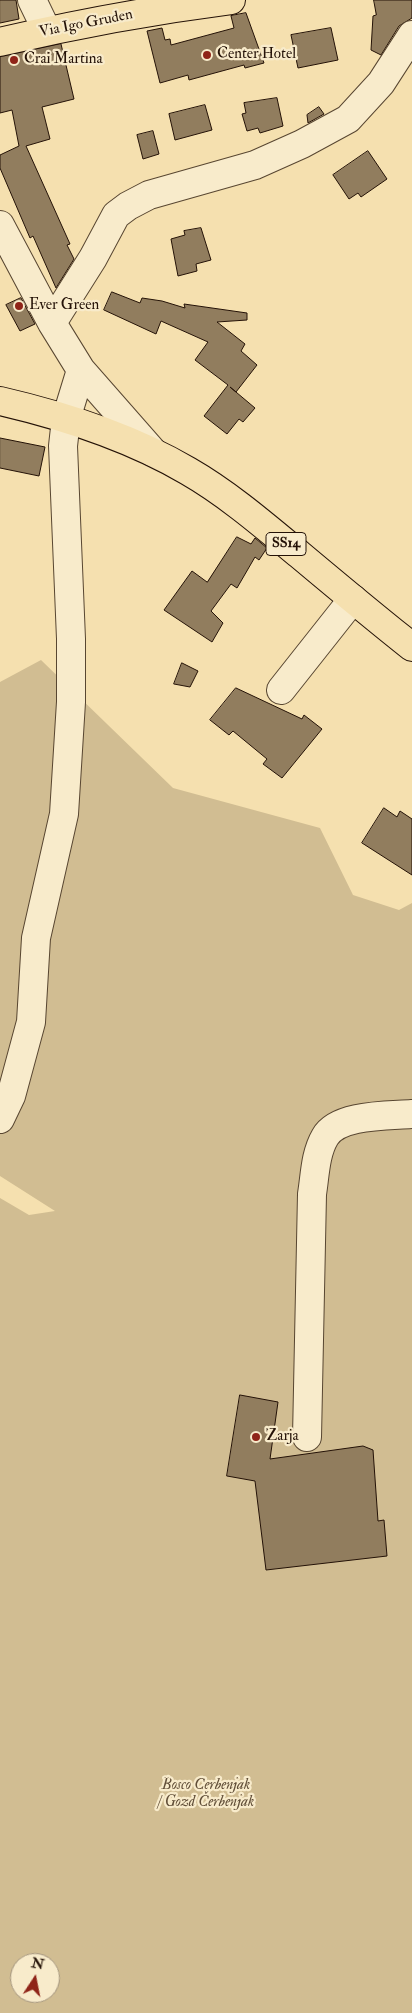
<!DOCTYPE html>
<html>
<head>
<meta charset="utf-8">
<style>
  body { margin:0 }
  #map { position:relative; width:412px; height:2013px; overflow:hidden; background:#f5e0af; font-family:"IM FELL Double Pica",serif }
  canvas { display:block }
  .north { position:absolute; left:10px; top:1953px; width:50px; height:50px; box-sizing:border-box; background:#f8ebcb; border:1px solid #a3947d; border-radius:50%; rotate:11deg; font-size:14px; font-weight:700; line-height:20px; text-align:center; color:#241207 }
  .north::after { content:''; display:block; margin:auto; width:18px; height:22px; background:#8f2418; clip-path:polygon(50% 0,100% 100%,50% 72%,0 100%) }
</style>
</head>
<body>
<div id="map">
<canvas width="412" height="2013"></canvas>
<div class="north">N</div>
</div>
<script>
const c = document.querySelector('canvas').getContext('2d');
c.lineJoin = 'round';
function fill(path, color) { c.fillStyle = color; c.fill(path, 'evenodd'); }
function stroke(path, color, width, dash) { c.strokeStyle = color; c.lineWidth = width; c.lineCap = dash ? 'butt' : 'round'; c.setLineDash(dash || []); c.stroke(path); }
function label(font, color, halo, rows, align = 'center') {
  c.font = font + ' "IM FELL Double Pica",serif'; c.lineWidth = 4.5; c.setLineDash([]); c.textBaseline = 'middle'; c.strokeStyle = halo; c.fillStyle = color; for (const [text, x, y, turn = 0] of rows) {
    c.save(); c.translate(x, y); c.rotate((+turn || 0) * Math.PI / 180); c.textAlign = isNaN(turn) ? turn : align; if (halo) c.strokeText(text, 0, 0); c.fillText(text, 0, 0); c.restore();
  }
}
const green = new Path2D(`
  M41,660L173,788L320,828L353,895L399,910L412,903V2013H0V1198L29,1215L55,1211L0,1176V682ZM20,1963H50V1993H20Z`);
const building = new Path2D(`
  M0,0H16L19,19L0,23Z
  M374,0H412V18L399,26L381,55L371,50L373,16L376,15Z
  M246,13L264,63L245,68L244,65L189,80L188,75L160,83L147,31L162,28L165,40L170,39L171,45L234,28L231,16Z
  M331,28L338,60L298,68L291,35Z
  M61,44L74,99L42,107L50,139L26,146L70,244L67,245L74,259L56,288L33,236L30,238L0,168V155L19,146L12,110L0,113V57Z
  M277,98L283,126L260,133L258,128L247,131L242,114L246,113L244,103Z
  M205,105L212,130L175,140L169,114Z
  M319,107L324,114L308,123L307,115Z
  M153,131L159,154L143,159L137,135Z
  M368,151L387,179L361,197L358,193L349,199L333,175Z
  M201,228L211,260L196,264L197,271L178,276L171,239L185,235L184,231Z
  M112,292L140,303L142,298L162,301L185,308L184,304L247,313V320L217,322L245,344L241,351L257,365L236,392L230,387L255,408L243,422L239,419L227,434L204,416L228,385L195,360L208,342L161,321L156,334L104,310Z
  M21,298L35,324L20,331L6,305Z
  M0,438L45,447L39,476L0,468Z
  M237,537L251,544L255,538L267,548L259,560L255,557L237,588L231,584L211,611L223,623L212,642L164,610L192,571L207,582Z
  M182,663L198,671L190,687L174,684Z
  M236,688L302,719L304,715L322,729L282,778L263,764L267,759L233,731L229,735L210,720Z
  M384,808L397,817L400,811L412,819V875L362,843Z
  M240,1395L278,1402L270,1459L363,1446L373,1450L378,1521L384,1520L387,1556L266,1570L255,1481L227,1476Z`);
const minor = new Path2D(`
  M32,0L47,31
  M0,225L52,323L81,370L153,452
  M52,323L93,258L116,215L128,206L149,195L255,165L302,144L348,119L381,83L412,35
  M281,690L353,599
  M0,1119L11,1096L31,1022L36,938L64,814L71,702V639L63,446L66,419L81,370
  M307,1437L312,1194C315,1176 315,1154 325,1137C338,1114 388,1116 412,1114`);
const major = new Path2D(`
  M0,42C76,24 153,10 231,0
  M0,401C65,416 130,437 188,471C228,494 265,526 300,555C337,586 374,617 412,647`);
const markers = [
  [207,55,5,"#8f2418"],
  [14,60,5,"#8f2418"],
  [19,306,5,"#8f2418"],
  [256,1437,5,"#8f2418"]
];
const shields = [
  [286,544,40]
];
const shieldNames = [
  ["SS14",286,544]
];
const streetNames = [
  ["Via Igo Gruden",86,24,-11]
];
const poiNames = [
  ["Center Hotel",217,55],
  ["Crai Martina",24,60],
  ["Ever Green",29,306],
  ["Zarja",266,1437]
];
const parkNames = [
  ["Bosco Cerbenjak",206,1786],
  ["/ Gozd Čerbenjak",206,1803]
];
fill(green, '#d1bd92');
fill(building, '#917d5e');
stroke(building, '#241207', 1);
stroke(minor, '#584631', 30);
stroke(major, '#241207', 30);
stroke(minor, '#f8ebcb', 28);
stroke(major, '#f5e0af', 28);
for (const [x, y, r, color] of markers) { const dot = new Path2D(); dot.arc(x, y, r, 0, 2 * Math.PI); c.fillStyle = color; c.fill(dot); stroke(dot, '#f8ebcb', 2); }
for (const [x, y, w] of shields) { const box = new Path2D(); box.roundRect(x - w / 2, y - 11.5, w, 23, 4); c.fillStyle = '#f8ebcb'; c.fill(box); stroke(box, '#241207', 1); }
label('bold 14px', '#241207', null, shieldNames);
label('15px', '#241207', '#f8ebcb', streetNames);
label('15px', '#241207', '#f8ebcb', poiNames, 'left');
label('italic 15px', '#614e38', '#f8ebcb', parkNames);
</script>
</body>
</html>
